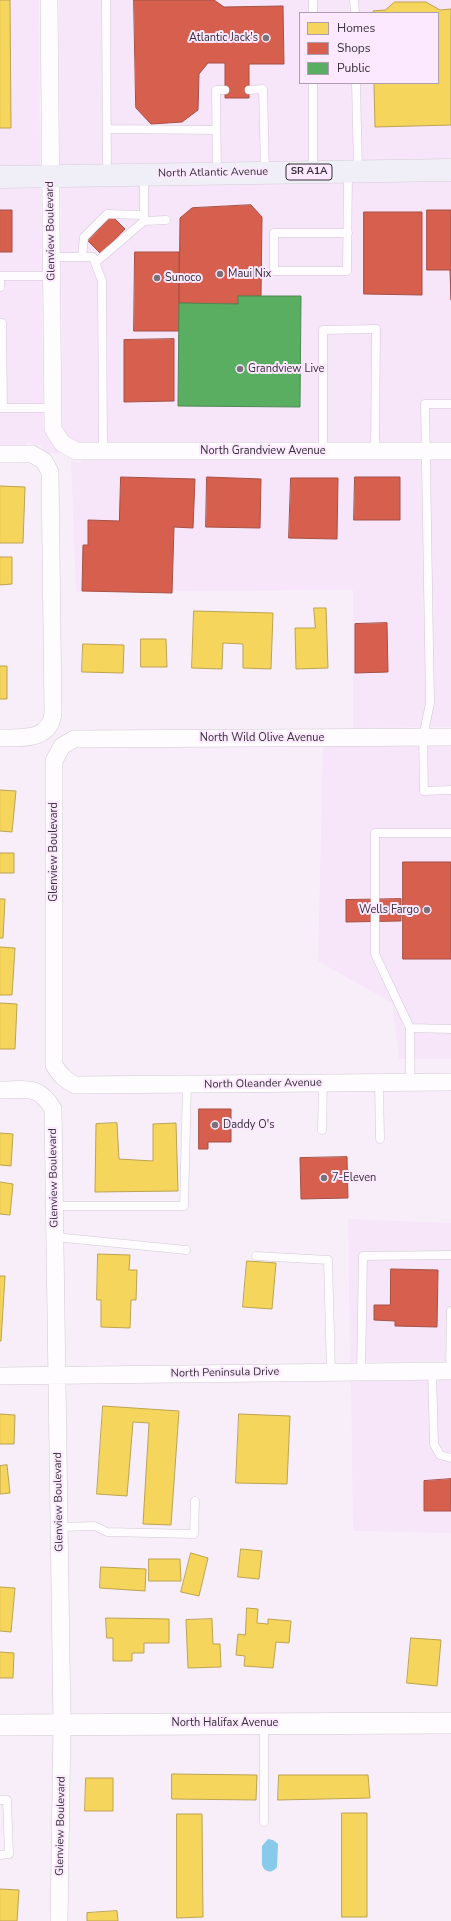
<!DOCTYPE html>
<html>
<head>
<meta charset="utf-8">
<style>
  body { margin:0 }
  #map { position:relative; width:451px; height:1921px; overflow:hidden; background:#f8eefa; font-family:"Nunito Sans",sans-serif }
  canvas { display:block }
  .legend { position:absolute; left:299px; top:12px; width:140px; height:72px; box-sizing:border-box; background:#fce9ff; border:1px solid #ad9faf; margin:0; padding:5px 7px; list-style:none; font-size:12px; color:#362f37 }
  .legend li { display:flex; align-items:center; gap:8px; height:20px }
  .legend b { width:20px; border:1px solid #ad9faf }
</style>
</head>
<body>
<div id="map">
<canvas width="451" height="1921"></canvas>
<ul class="legend">
<li><b style="height:11px;background:#f6d55c"></b>Homes</li>
<li><b style="height:11px;background:#d6604d"></b>Shops</li>
<li><b style="height:11px;background:#5aae61"></b>Public</li>
</ul>
</div>
<script>
const c = document.querySelector('canvas').getContext('2d');
c.lineJoin = 'round';
function fill(path, color) { c.fillStyle = color; c.fill(path, 'evenodd'); }
function stroke(path, color, width, dash) { c.strokeStyle = color; c.lineWidth = width; c.lineCap = dash ? 'butt' : 'round'; c.setLineDash(dash || []); c.stroke(path); }
function label(font, color, halo, rows, align = 'center') {
  c.font = font + ' "Nunito Sans",sans-serif'; c.lineWidth = 4; c.setLineDash([]); c.textBaseline = 'middle'; c.strokeStyle = halo; c.fillStyle = color; for (const [text, x, y, turn = 0] of rows) {
    c.save(); c.translate(x, y); c.rotate((+turn || 0) * Math.PI / 180); c.textAlign = isNaN(turn) ? turn : align; if (halo) c.strokeText(text, 0, 0); c.fillText(text, 0, 0); c.restore();
  }
}
const built = new Path2D(`
  M0,0H39L40,167H0Z
  M59,0H451V161L60,166ZM300,13H438V83H300Z
  M451,180V442H78L69,437L63,427L61,185Z
  M41,185L43,429L54,448L62,453H48L41,449V445H34L28,442L25,445H0V186Z
  M71,460L80,463L82,460H451V727L353,728V590L76,592Z
  M323,746H451V1059H399L392,1003L318,961Z
  M348,1219L451,1223V1361L350,1362Z
  M451,1380V1533L353,1531L351,1381Z`);
const water = new Path2D(`
  M268,1839L273,1840L278,1844L277,1867C273,1872 269,1873 264,1869L262,1865V1846Z`);
const homes = new Path2D(`
  M0,0H10L11,128H0Z
  M395,2H426L440,10L451,9V125L375,127L374,83H438V13H373V11L385,10Z
  M0,486L25,487L23,543H0Z
  M0,557H12V584L0,585Z
  M314,608H326L328,668L296,669L295,628H315Z
  M194,611L273,613L271,669L243,668V644L223,643L222,669L192,668Z
  M141,639H166L167,667H141Z
  M83,644L124,645L123,673L82,672Z
  M0,666H7V699H0Z
  M0,790L16,791L12,832L0,831Z
  M0,853H14V873H0Z
  M0,899H5L3,938H0Z
  M0,947L15,948L12,995H0Z
  M0,1003L17,1004L15,1049H0Z
  M117,1123L119,1159L153,1161V1124L176,1123L178,1191L95,1192L96,1124Z
  M0,1133L13,1134L11,1166L0,1165Z
  M0,1182L13,1184L10,1215L0,1214Z
  M98,1254L130,1255L129,1270H137L136,1300H131L130,1328L101,1327V1300H97Z
  M247,1261L276,1263L272,1309L243,1307Z
  M0,1276H5L1,1341H0Z
  M103,1406L179,1411L171,1525L143,1524L149,1423L133,1422L127,1496L97,1494Z
  M0,1414L15,1415L14,1444H0Z
  M239,1414L290,1416L287,1484L236,1483Z
  M7,1465L10,1493L0,1494V1466Z
  M241,1549L262,1551L259,1579L238,1577Z
  M191,1553L208,1558L199,1596L181,1592Z
  M149,1559H180L181,1581H149Z
  M101,1567L146,1569L145,1591L100,1588Z
  M0,1587L15,1588L11,1632L0,1631Z
  M247,1608L258,1609L257,1623L268,1624V1619L291,1621L289,1643L276,1642L273,1668L244,1666L245,1656L236,1655L238,1634L245,1635Z
  M106,1618L169,1619V1643H144V1653H132V1661H113V1638H107Z
  M212,1619L213,1644H220L221,1667L188,1668L186,1620Z
  M411,1638L441,1640L437,1686L407,1683Z
  M0,1652L14,1653L13,1678H0Z
  M172,1774L257,1775L256,1800L172,1799Z
  M279,1775H368L370,1798L278,1800Z
  M86,1778H113V1811H85Z
  M342,1813H367V1917H342Z
  M177,1814H202L203,1917L177,1918Z
  M0,1889L19,1890L17,1921H0Z
  M117,1911L118,1921H87V1913Z`);
const shops = new Path2D(`
  M134,0H214L224,7L283,6L284,64H249V98H225V63H208L199,74L198,110L182,122L151,124L136,108Z
  M251,205L262,217L261,296H238V304L179,303L180,218L192,208Z
  M0,210H12V252H0Z
  M427,210H451V300L450,270H427Z
  M364,212H422V295L364,294Z
  M112,216L125,229L101,254L88,241Z
  M135,252H179V331H134Z
  M174,339V401L124,402V340Z
  M121,477L195,479L193,528L174,527L172,593L82,591L83,545H88V520L119,521Z
  M207,477L261,479L260,528L206,527Z
  M355,477H400V520H354Z
  M291,478H338L337,539L289,538Z
  M387,623L388,672L355,673V624Z
  M403,862H451V959H403Z
  M401,899V921L346,922V900Z
  M199,1109H231V1142H208V1149H199Z
  M347,1157L348,1198L301,1199L300,1158Z
  M391,1269L438,1270L437,1327L395,1326V1321L374,1320V1305H390Z
  M451,1479V1511H424V1481Z`);
const public = new Path2D(`
  M238,296H301L300,407L178,406L179,303L238,304Z`);
const service = new Path2D(`
  M106,0L107,174
  M313,0V13
  M354,0L355,13
  M313,83V172
  M356,83L358,171
  M249,90L263,89L265,172
  M107,129L216,130
  M217,172L216,90H225
  M348,173L347,271H274V233H348
  M144,221L166,220
  M52,257H93L102,281L103,451
  M82,257L84,237L107,214L144,215
  M95,263L144,221V175
  M0,287V276H51
  M0,323H2L3,408
  M451,404H425L430,703L423,737L424,791L451,790
  M0,408H52
  M323,451V330L376,329L375,451
  M410,1028L375,954V833H451
  M379,1083L380,1139
  M410,1083V1028L451,1029
  M322,1130L323,1084
  M54,1206H184L187,1085
  M55,1237L186,1250
  M256,1256L328,1260L331,1372
  M432,1371L434,1444L440,1455L451,1458
  M450,1371L451,1311
  M361,1372L363,1256L451,1255
  M59,1527L95,1526L107,1532L194,1534L195,1501
  M0,1800H7L9,1854L0,1855
  M264,1822V1724`);
const minor = new Path2D(`
  M49,0L53,429L62,443L76,451H451
  M0,454H32L44,461L50,472L53,712C51,741 22,738 0,738
  M451,737L74,739L62,746L54,761V1065C60,1075 65,1080 75,1085L451,1082
  M0,1090C26,1090 38,1084 53,1109L62,1724L59,1921
  M0,1376L451,1371`);
const tertiary = new Path2D(`
  M0,1725L451,1723`);
const primary = new Path2D(`
  M0,177L451,170`);
const markers = [
  [266,38,4,"#7a727b"],
  [220,274,4,"#7a727b"],
  [157,278,4,"#7a727b"],
  [240,369,4,"#7a727b"],
  [427,910,4,"#7a727b"],
  [215,1125,4,"#7a727b"],
  [324,1178,4,"#7a727b"]
];
const shields = [
  [309,172,46]
];
const shieldNames = [
  ["SR A1A",309,172]
];
const poiNames = [
  ["Atlantic Jack's",258,38,"right"],
  ["Maui Nix",228,274],
  ["Sunoco",165,278],
  ["Grandview Live",248,369],
  ["Wells Fargo",419,910,"right"],
  ["Daddy O's",223,1125],
  ["7-Eleven",332,1178]
];
const streetNames = [
  ["North Atlantic Avenue",213,173,-1],
  ["Glenview Boulevard",51,231,-91],
  ["North Grandview Avenue",263,451],
  ["North Wild Olive Avenue",262,738],
  ["Glenview Boulevard",54,852,-90],
  ["North Oleander Avenue",263,1084,-1],
  ["Glenview Boulevard",54,1178,-91],
  ["North Peninsula Drive",225,1373,-1],
  ["Glenview Boulevard",59,1502,-91],
  ["North Halifax Avenue",225,1723],
  ["Glenview Boulevard",61,1826,-89]
];
fill(built, '#f7e5fa');
fill(water, '#87cae9');
fill(homes, '#f6d55c');
stroke(homes, '#bca351', 1);
fill(shops, '#d6604d');
stroke(shops, '#a65146', 1);
fill(public, '#5aae61');
stroke(public, '#4f8854', 1);
stroke(service, '#d0c9d2', 9);
stroke(minor, '#d0c9d2', 18);
stroke(tertiary, '#d0c9d2', 22);
stroke(primary, '#d4cfd5', 23);
stroke(service, '#fefcfe', 8);
stroke(minor, '#fefcfe', 17);
stroke(tertiary, '#fefcfe', 21);
stroke(primary, '#f0eff7', 22);
for (const [x, y, r, color] of markers) { const dot = new Path2D(); dot.arc(x, y, r, 0, 2 * Math.PI); c.fillStyle = color; c.fill(dot); stroke(dot, '#fce9ff', 1.5); }
for (const [x, y, w] of shields) { const box = new Path2D(); box.roundRect(x - w / 2, y - 8, w, 16, 3); c.fillStyle = '#fce9ff'; c.fill(box); stroke(box, '#362f37', 1); }
label('bold 10px', '#362f37', null, shieldNames);
label('11px', '#362f37', '#fce9ff', poiNames, 'left');
label('11px', '#362f37', '#fce9ff', streetNames);
</script>
</body>
</html>
